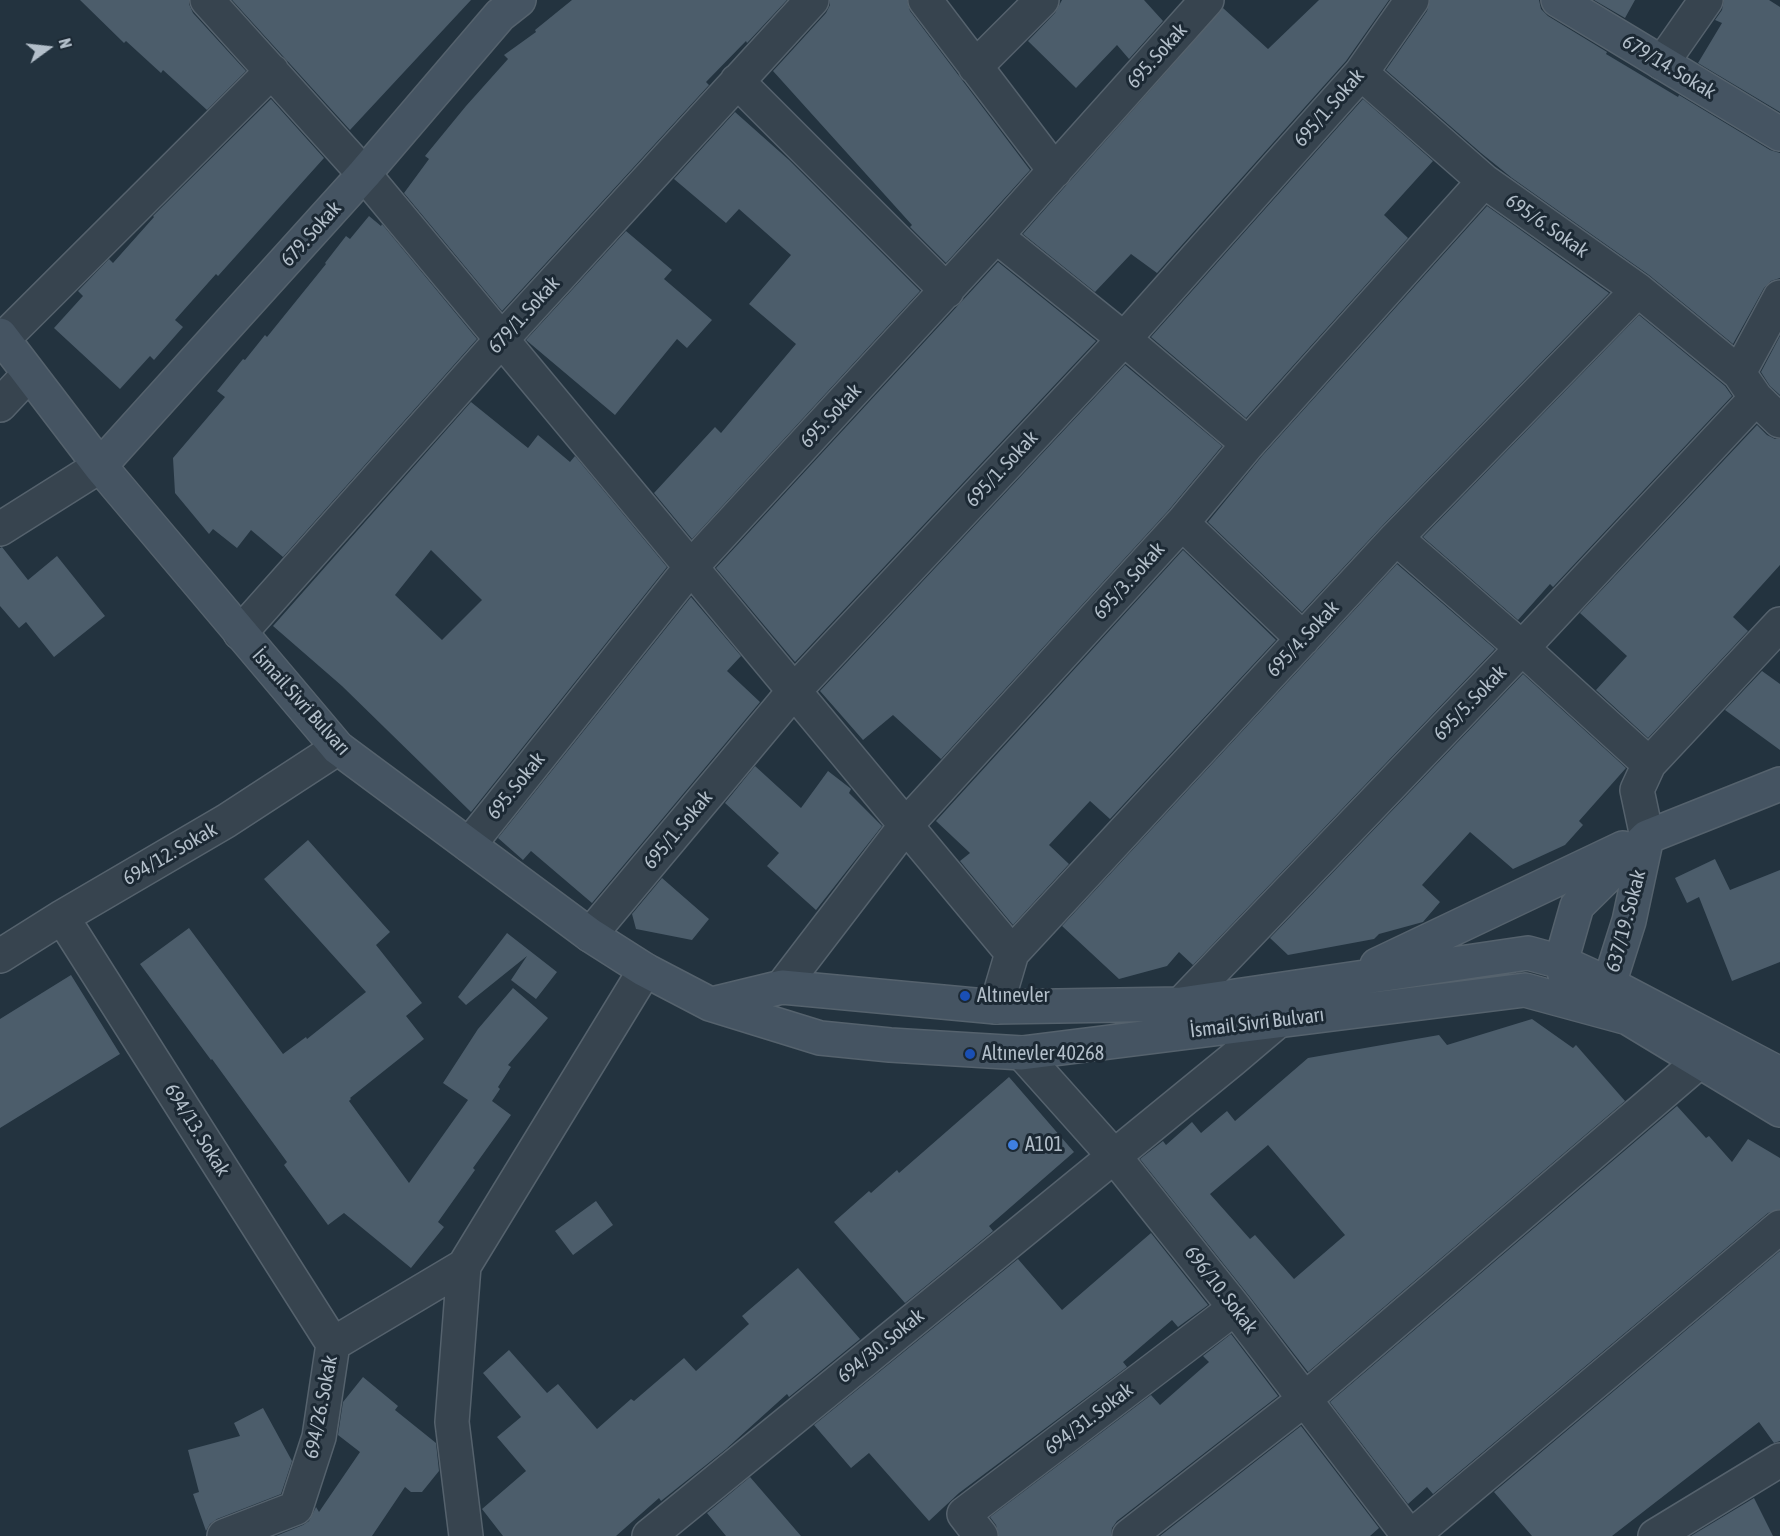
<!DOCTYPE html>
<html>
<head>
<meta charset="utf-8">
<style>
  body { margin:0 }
  #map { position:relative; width:1780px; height:1536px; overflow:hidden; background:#23333f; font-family:"Asap Condensed",sans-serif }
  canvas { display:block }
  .north { position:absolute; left:18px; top:18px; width:60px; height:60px; -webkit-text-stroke:4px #1c2934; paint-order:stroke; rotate:75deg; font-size:16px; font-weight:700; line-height:24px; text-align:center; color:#b3bfca }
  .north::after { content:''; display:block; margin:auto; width:21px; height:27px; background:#b3bfca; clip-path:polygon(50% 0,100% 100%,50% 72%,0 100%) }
</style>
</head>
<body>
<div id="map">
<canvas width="1780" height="1536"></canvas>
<div class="north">N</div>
</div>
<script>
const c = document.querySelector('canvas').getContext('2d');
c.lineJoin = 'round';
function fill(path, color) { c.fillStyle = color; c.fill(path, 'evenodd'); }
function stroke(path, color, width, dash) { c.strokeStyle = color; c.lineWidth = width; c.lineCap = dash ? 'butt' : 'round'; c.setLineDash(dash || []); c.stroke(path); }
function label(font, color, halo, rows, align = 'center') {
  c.font = font + ' "Asap Condensed",sans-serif'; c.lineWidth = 6; c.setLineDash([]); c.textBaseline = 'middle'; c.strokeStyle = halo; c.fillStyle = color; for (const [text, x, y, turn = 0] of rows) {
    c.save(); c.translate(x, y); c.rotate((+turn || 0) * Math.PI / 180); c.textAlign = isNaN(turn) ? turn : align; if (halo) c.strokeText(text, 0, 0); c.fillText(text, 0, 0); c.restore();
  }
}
const building = new Path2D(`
  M80,0H189V4L193,13L246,71L207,110L163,70L161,73L126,41L124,43Z
  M232,0H471L350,130Z
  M572,0H787L747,43L746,41L706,82L709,85L502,311L404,193L429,159L425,156L466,106L508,59L504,55L536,32L535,30Z
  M830,0H907L910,11L1030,170L946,263L910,227L912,225L773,71L826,13L830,5Z
  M1062,0H1144L1163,21L1129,59L1117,45L1076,88L1028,41L1055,13Z
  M1319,0H1389L1346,61L1157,273L1131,254L1095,292L1023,234L1223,8L1268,49Z
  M1430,0H1539L1541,9L1548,16L1607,52L1606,54L1678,97L1679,95L1770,150L1780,153V278L1771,281L1764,288L1733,344L1649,275L1512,178L1481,153L1386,70L1427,11Z
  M1594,0H1635L1625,18Z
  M1724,0H1769L1780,7V112L1698,63L1722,23L1715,20L1722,10Z
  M271,99L324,158L218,276L216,274L175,320L183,327L154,360L150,356L120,389L54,328L83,296L78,291L80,289L109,259L113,263L154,217L153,216Z
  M1363,99L1433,161L1384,215L1408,238L1246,418L1151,337Z
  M735,112L789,160L920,291L692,539L654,493L715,427L721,433L796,344L749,304L791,255L739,209L726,223L674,179Z
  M1487,206L1609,293L1383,525L1302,612L1208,522L1262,456Z
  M369,216L381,226L382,224L477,339L283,557L251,530L237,548L213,529L209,534L175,493L173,458L225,397L217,391L243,359L245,360L265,335L267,337L326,264L325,263L346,236L350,239Z
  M626,231L672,270L664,279L712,320L687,348L677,339L615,415L526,340Z
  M998,262L1096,341L795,662L716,568Z
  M1639,315L1725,386L1732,396L1553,587L1550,584L1518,620L1423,537Z
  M1780,336V395L1770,386L1761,372Z
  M1125,365L1222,446L1168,511L941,759L893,715L863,740L820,691Z
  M471,402L528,448L538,435L570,462L575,456L667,567L471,812L342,686L273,626ZM431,550L482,600L442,640L395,595Z
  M1757,425L1767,435L1775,439H1780V565L1733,617L1748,631L1648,738L1596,690L1627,656L1580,613Z
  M2,547L28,580L57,556L105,616L54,657L26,622L19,628L0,606V548Z
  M1183,550L1276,640L1110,819L1090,801L1049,845L1069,864L1013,925L960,861L970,853L936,821Z
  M1397,564L1495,649L1193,965L1179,952L1167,966L1119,979L1062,926Z
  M691,597L741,656L727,671L760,702L592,903L531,851L523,860L498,838Z
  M1762,671L1780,684V750L1725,710Z
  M1523,674L1626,768L1579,821L1583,825L1565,845L1513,869L1470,832L1422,885L1440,902L1423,922L1379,934L1374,939L1288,955L1270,938Z
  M755,766L801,808L828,771L850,788L851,789L849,793L882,826L816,910L767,866L779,853L725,803Z
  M308,840L390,932L376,945L422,1003L406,1016L424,1039L350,1098L351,1099L349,1101L409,1183L468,1100L443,1083L478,1029L513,988L548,1018L508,1065L511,1067L498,1087L500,1089L492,1101L511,1115L473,1168L475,1170L438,1222L444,1227L411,1268L344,1213L328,1225L284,1165L287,1162L212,1059L211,1060L140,964L189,928L283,1054L306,1037L307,1039L366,992L264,879Z
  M1715,859L1730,890L1780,870V962L1732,981L1699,897L1687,903L1675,878Z
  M662,878L709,919L692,940L636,929L632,914Z
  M507,933L557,972L536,999L511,980L527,956L466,1005L458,997Z
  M71,975L120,1054L0,1128V1019Z
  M1532,1019L1573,1048L1576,1045L1625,1101L1308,1372L1250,1297L1140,1159L1163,1141L1166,1145L1192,1122L1201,1133L1227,1111L1235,1121L1308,1058L1439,1035L1447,1045ZM1268,1145L1345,1235L1294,1279L1255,1235L1250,1239L1210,1194Z
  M1009,1077L1074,1152L989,1226L993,1231L905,1303L834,1222L869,1191L871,1193L897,1170L899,1173Z
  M1677,1106L1706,1138L1709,1136L1732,1162L1748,1139L1780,1158V1209L1768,1213L1433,1494L1427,1487L1408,1504L1330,1402Z
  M596,1201L613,1225L573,1255L555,1231Z
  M1151,1233L1208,1305L1178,1327L1172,1320L1123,1362L1127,1367L959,1493L929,1521L869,1453L851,1468L814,1425L1018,1259L1062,1310Z
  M1780,1251V1441L1774,1443L1759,1422L1612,1536H1532L1494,1492Z
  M798,1268L860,1339L789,1397L787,1394L726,1449L661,1501L659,1498L616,1536H503L482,1509L526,1471L497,1437L521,1417L483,1373L509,1350L547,1393L558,1384L597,1429L631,1399L634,1401L684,1358L696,1371L749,1324L742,1316Z
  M1231,1334L1278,1396L1117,1521L1112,1528L1111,1536H999L996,1525L990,1517L1151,1395L1160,1405L1209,1362L1203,1356Z
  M363,1377L398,1406L395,1410L436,1443L439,1471L422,1492H411L405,1487L372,1536H276L303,1525L309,1521L316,1507L319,1512L360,1452L338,1435L343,1402Z
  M263,1408L292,1461L281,1494L217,1519L210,1524L206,1531L193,1494L199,1492L188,1450L240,1436L234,1423Z
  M1301,1426L1379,1528L1370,1536H1160Z
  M750,1477L801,1536H726L707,1513Z
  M1754,1498L1773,1536H1691Z`);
const street = new Path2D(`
  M207,0L364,174L1012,953
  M925,0L1055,171
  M1662,63L1706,0
  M975,67L1042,0
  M1361,73L1484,181L1638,290L1739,373
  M737,81L947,291
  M996,236L1124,339L1248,444
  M1780,297L1739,373L1756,398L1780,421
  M3,339L272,71
  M0,405L29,374
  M1182,523L1303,639
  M0,529L100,466
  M1396,538L1522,648L1649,764
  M240,633L502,339L812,0
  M1647,837L1637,790L1649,764L1780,624
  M469,845L691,567L996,236L1207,0
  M62,917L333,1344
  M590,935L794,691L1124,339L1361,73L1412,0
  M0,956L62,917L226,821L338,748
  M782,987L906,825L1182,523L1248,444L1484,181
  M1181,1004L1522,648L1756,398
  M996,1007L1012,953L1396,538L1638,290
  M1022,1053L1114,1156L1235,1308L1409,1536
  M224,1536L296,1508L319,1437L333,1344L464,1266
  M466,1536L452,1422L464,1266L645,970
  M649,1536L1232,1060L1278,1021
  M981,1536L964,1514L1235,1308
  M1129,1536L1305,1399L1699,1062
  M1412,1536L1780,1227
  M1655,1536L1780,1460`);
const secondary = new Path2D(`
  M1558,0L1780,134
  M0,335L100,466L338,748L590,935L645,970L710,1004L820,1038L890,1045L1022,1053L1525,990L1628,1018L1780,1110
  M100,466L364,174L500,15L519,0
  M1647,837L1629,921L1609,984L1574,1002L1561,962L1577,906L1647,837L1780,784
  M1377,965L1623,848
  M712,1004L782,987L996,1007L1181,1004L1528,953L1561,962L1609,984L1780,1074`);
const markers = [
  [965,996,6,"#1a4fb4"],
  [970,1054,6,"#1a4fb4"],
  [1013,1145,6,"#3f7fe0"]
];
const streetNames = [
  ["695. Sokak",1157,56,-48],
  ["679/14. Sokak",1669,67,31],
  ["695/1. Sokak",1329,108,-49],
  ["695/6. Sokak",1547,226,35],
  ["679. Sokak",311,234,-48],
  ["679/1. Sokak",524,315,-48],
  ["695. Sokak",831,416,-47],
  ["695/1. Sokak",1002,469,-47],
  ["695/3. Sokak",1129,581,-48],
  ["695/4. Sokak",1303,639,-47],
  ["İsmail Sivri Bulvarı",301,702,48],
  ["695/5. Sokak",1470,703,-46],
  ["695. Sokak",516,786,-51],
  ["695/1. Sokak",678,830,-50],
  ["694/12. Sokak",170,854,-30],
  ["637/19. Sokak",1626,921,-75],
  ["İsmail Sivri Bulvarı",1257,1023,-7],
  ["694/13. Sokak",197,1130,58],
  ["696/10. Sokak",1221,1290,52],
  ["694/30. Sokak",881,1346,-39],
  ["694/26. Sokak",321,1407,-79],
  ["694/31. Sokak",1089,1419,-37]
];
const poiNames = [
  ["Altınevler",977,996],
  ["Altınevler 40268",982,1054],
  ["A101",1025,1145]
];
fill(building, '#4c5d6b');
stroke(street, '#55626d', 36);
stroke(secondary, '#55626d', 36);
stroke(street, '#37444f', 33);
stroke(secondary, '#455462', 33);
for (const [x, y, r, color] of markers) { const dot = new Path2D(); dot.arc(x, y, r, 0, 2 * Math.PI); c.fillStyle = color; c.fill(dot); stroke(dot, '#1c2934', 2); }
label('20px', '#b3bfca', '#1c2934', streetNames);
label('20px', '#b3bfca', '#1c2934', poiNames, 'left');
</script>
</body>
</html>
